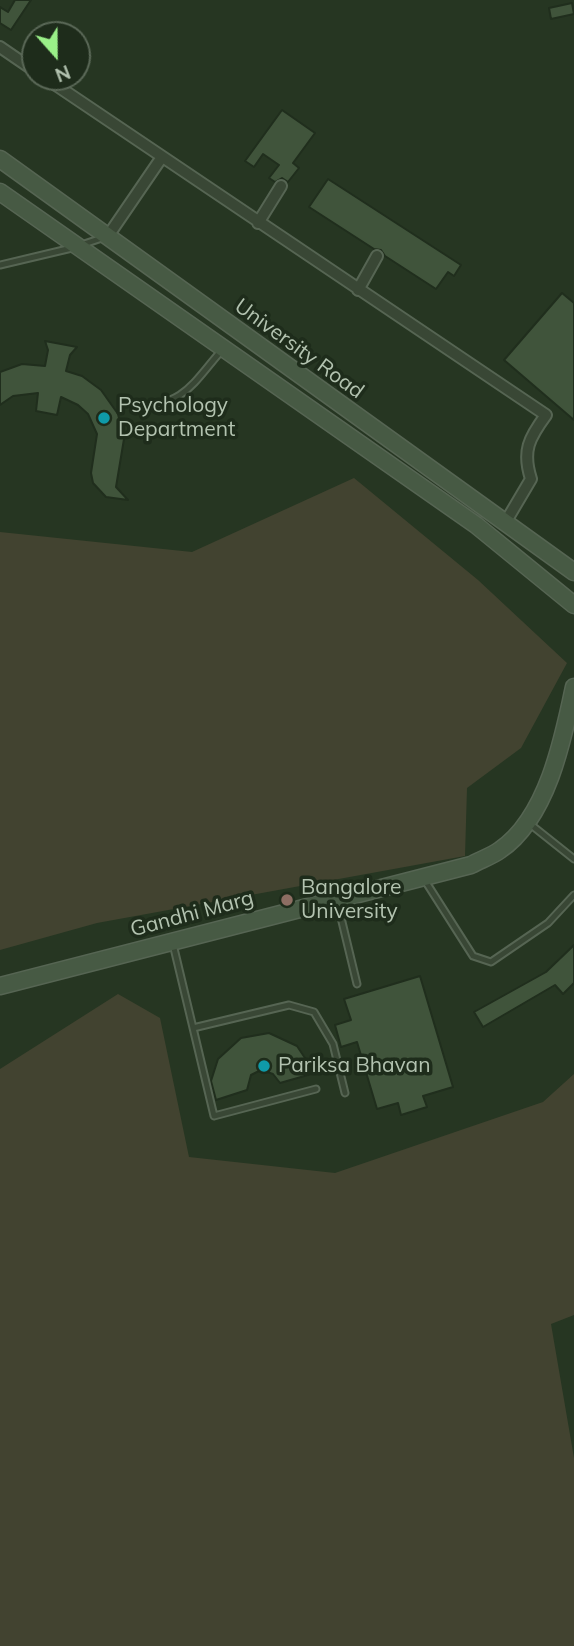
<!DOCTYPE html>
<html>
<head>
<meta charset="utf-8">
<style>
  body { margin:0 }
  #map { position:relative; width:574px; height:1646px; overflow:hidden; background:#263622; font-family:Mulish,sans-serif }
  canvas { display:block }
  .north { position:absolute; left:21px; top:21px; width:70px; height:70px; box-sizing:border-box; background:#1e2c1b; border:2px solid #5a6857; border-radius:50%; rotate:159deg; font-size:19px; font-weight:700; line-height:28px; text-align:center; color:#b3c3b0 }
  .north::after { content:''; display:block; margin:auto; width:24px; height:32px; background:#9af088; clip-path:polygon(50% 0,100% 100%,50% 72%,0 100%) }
</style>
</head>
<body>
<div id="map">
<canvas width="574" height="1646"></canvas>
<div class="north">N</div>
</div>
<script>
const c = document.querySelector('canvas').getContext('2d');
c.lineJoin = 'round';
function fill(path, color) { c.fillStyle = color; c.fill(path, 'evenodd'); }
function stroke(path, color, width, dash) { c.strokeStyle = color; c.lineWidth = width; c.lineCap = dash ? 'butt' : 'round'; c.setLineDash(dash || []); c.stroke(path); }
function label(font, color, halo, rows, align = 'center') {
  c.font = font + ' Mulish,sans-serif'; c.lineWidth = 7; c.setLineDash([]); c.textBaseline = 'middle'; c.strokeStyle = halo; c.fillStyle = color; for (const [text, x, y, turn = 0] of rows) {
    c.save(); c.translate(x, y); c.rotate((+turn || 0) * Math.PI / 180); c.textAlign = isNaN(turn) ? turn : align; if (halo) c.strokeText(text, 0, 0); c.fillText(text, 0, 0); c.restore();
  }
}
const green = new Path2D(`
  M354,478L478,580L567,663L521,748L467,788L465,856L97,923L0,950V532L192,552Z
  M118,994L160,1018L189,1157L335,1173L543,1102L574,1074V1315L551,1324L574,1458V1646H0V1069Z`);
const building = new Path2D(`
  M15,0H31L11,30L0,23V7L8,12Z
  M572,3L574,14L551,19L549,8Z
  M282,110L315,133L293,163L299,168L288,182L282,178L275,182L269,178L279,165L263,154L254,167L245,161Z
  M328,179L461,265L454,276L448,272L436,289L385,256L381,250L374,249L309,207Z
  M562,293L574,303V420L504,360Z
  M45,341L77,347L70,355L66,371L82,376L101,390L118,414L124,439L116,487L128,500L106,497L93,483L91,473L97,434L88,414L78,405L61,397L57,415L36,411L38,393L13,396L0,405V372L22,364L45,366L48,350Z
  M574,945V983L563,994L555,985L483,1027L474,1012L546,972Z
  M420,976L453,1087L423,1096L427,1107L401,1115L398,1103L377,1109L357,1042L341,1047L335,1025L351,1020L344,999Z
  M269,1033L297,1046L315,1073L280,1083L273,1074L261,1070L251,1075L247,1090L216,1100L211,1081L218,1059L241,1038Z`);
const service = new Path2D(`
  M81,245L105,237
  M0,265L72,248
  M136,406C185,405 192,384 222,350
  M530,824L574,859
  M424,879L473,956L491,962L548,923L574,895
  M337,901L357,984
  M173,944L214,1116L316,1089
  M193,1028L289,1005L314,1012L333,1044L345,1093`);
const minor = new Path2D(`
  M0,47L35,71
  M44,77L546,415C529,438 522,451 531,479L505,523
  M258,223L281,186
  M108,236L162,157
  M358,290L377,256`);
const secondary = new Path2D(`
  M0,159L574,572
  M0,192L476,525L574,605
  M0,986L471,865C480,860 492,856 500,850C547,818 563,740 574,687`);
const markers = [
  [104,418,7,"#0f9aa8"],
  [287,900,7,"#8d6e63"],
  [264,1066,7,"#0f9aa8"]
];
const streetNames = [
  ["University Road",299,349,36],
  ["Gandhi Marg",192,914,-15]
];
const poiNames = [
  ["Psychology",118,406],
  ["Department",118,430],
  ["Bangalore",301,888],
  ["University",301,912],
  ["Pariksa Bhavan",278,1066]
];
fill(green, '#424330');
fill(building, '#40543b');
stroke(building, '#202e1d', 2);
stroke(service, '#566553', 9);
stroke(minor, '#566553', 14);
stroke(secondary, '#566553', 19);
stroke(service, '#394735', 5);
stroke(minor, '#394735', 10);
stroke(secondary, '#475a44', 16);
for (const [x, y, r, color] of markers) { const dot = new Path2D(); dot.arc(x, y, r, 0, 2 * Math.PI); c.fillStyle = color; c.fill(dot); stroke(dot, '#1e2c1b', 2.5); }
label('21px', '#b3c3b0', '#1e2c1b', streetNames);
label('21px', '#b3c3b0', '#1e2c1b', poiNames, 'left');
</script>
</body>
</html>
